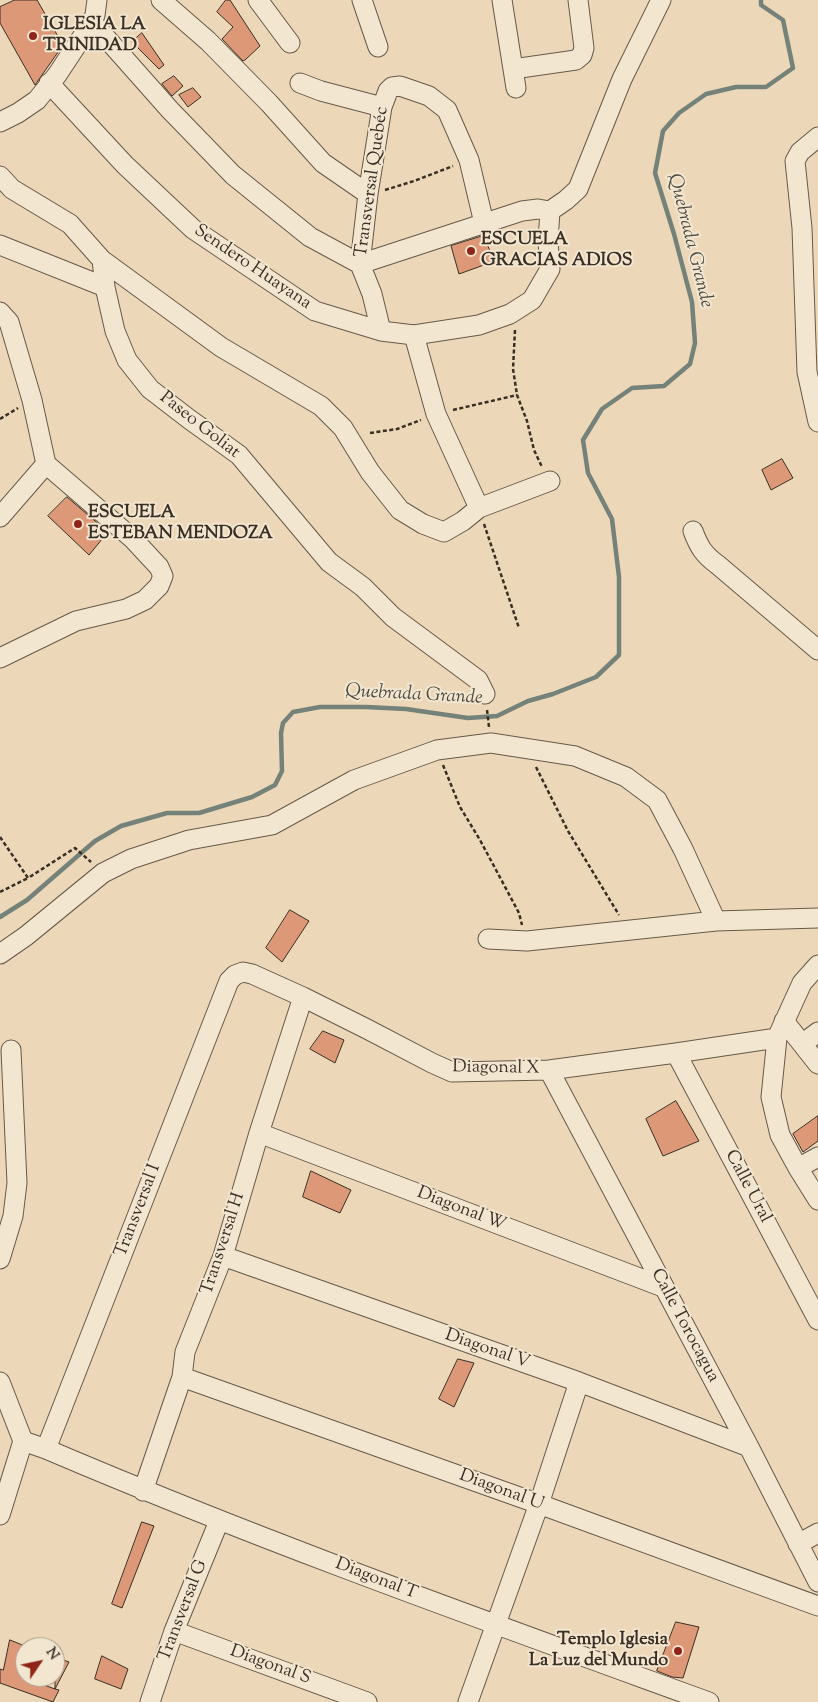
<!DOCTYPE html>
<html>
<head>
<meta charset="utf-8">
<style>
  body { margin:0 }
  #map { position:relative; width:818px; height:1702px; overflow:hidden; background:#ecd8b8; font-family:"Sorts Mill Goudy",serif }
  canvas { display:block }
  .north { position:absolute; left:15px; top:1637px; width:50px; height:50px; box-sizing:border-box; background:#f3e6d1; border:1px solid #a99d8c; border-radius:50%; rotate:56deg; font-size:14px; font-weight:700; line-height:20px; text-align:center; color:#3a2f24 }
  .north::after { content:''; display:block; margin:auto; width:18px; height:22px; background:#8f2418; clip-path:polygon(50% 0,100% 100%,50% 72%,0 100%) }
</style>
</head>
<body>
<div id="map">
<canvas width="818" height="1702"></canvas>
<div class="north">N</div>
</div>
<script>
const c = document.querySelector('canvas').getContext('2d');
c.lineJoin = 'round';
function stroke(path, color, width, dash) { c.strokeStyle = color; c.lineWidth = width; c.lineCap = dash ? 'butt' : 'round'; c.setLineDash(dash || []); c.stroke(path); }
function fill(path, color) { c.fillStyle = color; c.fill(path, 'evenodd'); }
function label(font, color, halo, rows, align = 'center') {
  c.font = font + ' "Sorts Mill Goudy",serif'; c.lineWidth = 4; c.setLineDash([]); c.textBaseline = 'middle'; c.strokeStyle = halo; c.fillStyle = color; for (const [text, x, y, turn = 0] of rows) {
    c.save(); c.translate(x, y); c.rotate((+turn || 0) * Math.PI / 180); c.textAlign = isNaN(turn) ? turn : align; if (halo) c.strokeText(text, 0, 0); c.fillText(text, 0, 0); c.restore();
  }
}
const stream = new Path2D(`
  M0,917L27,900L95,841L121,826L167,813H199L252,797L275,785L282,771L281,733L283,723L293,712L320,707H366L406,709L468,718L497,716L528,701L553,694L596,677L619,655V577L612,519L588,473L583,440L602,409L632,388L664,386L690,364L695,343L692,302L674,234L655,173L663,131L679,113L706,94L736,87H766L793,68L783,20L761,5V0`);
const building = new Path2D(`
  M15,0H37L63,45L35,85L0,23V7Z
  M226,0H230L260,46L245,60L243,61L222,39L233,27L217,12Z
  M142,33L164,65L159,69L132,42Z
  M174,76L183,86L172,96L162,84Z
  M193,88L201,97L188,107L179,95Z
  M483,236L495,261L459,274L451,246Z
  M782,459L793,478L771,490L762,470Z
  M67,497L108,532L89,555L48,516Z
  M290,910L309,921L282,962L266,948Z
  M323,1031L344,1040L335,1063L310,1049Z
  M676,1101L699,1141L663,1156L646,1119Z
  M818,1116V1141L803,1152L793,1134Z
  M311,1171L351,1190L340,1213L303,1197Z
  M458,1359L474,1363L454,1407L439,1399Z
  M142,1522L154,1526L122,1608L112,1604Z
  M676,1622L699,1627L683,1678L672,1677L657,1671Z
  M10,1640L25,1646V1678L55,1689V1657L69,1662L55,1689L59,1690L53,1702L0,1683V1669L3,1670Z
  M102,1656L128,1669L121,1689L95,1679Z`);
const path = new Path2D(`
  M385,190L414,181L453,166
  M515,330L513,369L517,395L527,421L534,450L542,467
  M453,410L517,395
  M0,419L18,408
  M370,433L397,429L421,420
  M484,524L519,628
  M487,710L489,727
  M443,765L460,807L480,840L519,913L522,925
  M536,767L568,831L619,915
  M0,837L28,878L75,848L91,862
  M0,892L28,878`);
const minor = new Path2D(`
  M161,0L208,41L269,103L323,163L368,194
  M258,0L290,43
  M362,0L378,47
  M502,0L516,88
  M92,22L170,110L233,175L310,237L360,264L522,211L538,209L550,211L566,200L578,189L622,79L661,0
  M513,69L576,60L582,55L584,48L578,0
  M49,83L125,165L193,229L315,311L381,331L414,335L479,325L510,314L532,300L550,269L548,241L550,211
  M300,83L321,91L382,107
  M0,122L18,113L37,100L57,75L92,22L95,15L97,0
  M818,137L800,152L795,161L802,228L807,372L818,422
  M0,176L12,189L70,224L102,260L105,287L115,331L127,360L150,389L189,419L239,455L329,562L363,587L393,617L478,680L485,694
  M0,245L105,287
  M102,260L221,347L321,406L343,428L370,472L400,510L423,524L444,532L463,521L479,508L550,481
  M0,312L9,322L32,400L46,464L133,539L159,567L163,576L159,586L145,600L126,609L76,621L0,658
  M381,331L372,294L360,264L368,194L382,107L388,91L392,87L400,86L429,96L447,110L469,160L484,223
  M414,335L436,414L479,508
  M0,517L46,464
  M693,531C699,547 704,555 718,565L818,650
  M488,939L527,941L716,921L818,918
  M0,954L26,936L103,873L131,859L189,840L272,825L354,780L437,750L491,743L575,756L626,777L657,800L683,849L716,921
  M818,965L802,983L777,1038L771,1097L780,1135L798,1168L818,1200
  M784,1021L818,1064
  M802,1044L818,1032
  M676,1053L818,1320
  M549,1070L749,1447L818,1582
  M259,1133L663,1287
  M798,1168L818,1157
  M223,1256L579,1382L749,1447
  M0,1259L13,1216L17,1183L11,1050
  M182,1377L539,1504L818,1606
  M0,1382L23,1441
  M46,1449L229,981L235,975L243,972L252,974L303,997L367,1029L432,1063L452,1072L549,1070L676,1053L777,1038
  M143,1491L182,1377L185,1352L223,1256L259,1133L303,997
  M0,1515L23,1441L46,1449C264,1542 486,1621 709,1702
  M798,1544L818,1533
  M174,1631L367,1702
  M150,1702L174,1631L219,1521
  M468,1702L539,1504L579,1382`);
const markers = [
  [33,36,5,"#8f2418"],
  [471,251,5,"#8f2418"],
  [78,524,5,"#8f2418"],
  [678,1651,5,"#8f2418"]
];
const poiNames = [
  ["IGLESIA LA",43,26],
  ["TRINIDAD",43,47],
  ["ESCUELA",481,241],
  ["GRACIAS ADIOS",481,262],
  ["ESCUELA",88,514],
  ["ESTEBAN MENDOZA",88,535],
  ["Templo Iglesia",668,1641,"right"],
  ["La Luz del Mundo",668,1662,"right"]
];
const streetNames = [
  ["Transversal Quebéc",373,182,-82],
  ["Sendero Huayana",252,268,34],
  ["Paseo Goliat",199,426,38],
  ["Diagonal X",496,1069,1],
  ["Calle Ural",747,1187,62],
  ["Diagonal W",461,1210,21],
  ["Transversal I",139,1211,-69],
  ["Transversal H",224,1244,-72],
  ["Calle Torocagua",684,1326,62],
  ["Diagonal V",487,1350,19],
  ["Diagonal U",501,1491,20],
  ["Diagonal T",376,1580,21],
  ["Transversal G",184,1611,-69],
  ["Diagonal S",270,1666,20]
];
const waterNames = [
  ["Quebrada Grande",689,241,76],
  ["Quebrada Grande",414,696,3]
];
stroke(stream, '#74827a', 4.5);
fill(building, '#dc9877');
stroke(building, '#3a2f24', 1);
stroke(minor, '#665949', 21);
stroke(path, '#3a2f24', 2.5, [4, 2.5]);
stroke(minor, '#f3e6d1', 19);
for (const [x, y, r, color] of markers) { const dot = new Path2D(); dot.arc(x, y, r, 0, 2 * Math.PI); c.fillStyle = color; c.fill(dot); stroke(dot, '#f3e6d1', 2); }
label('bold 18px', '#3a2f24', '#f3e6d1', poiNames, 'left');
label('18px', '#3a2f24', '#f3e6d1', streetNames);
label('italic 19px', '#4d4b41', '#f3e6d1', waterNames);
</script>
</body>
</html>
